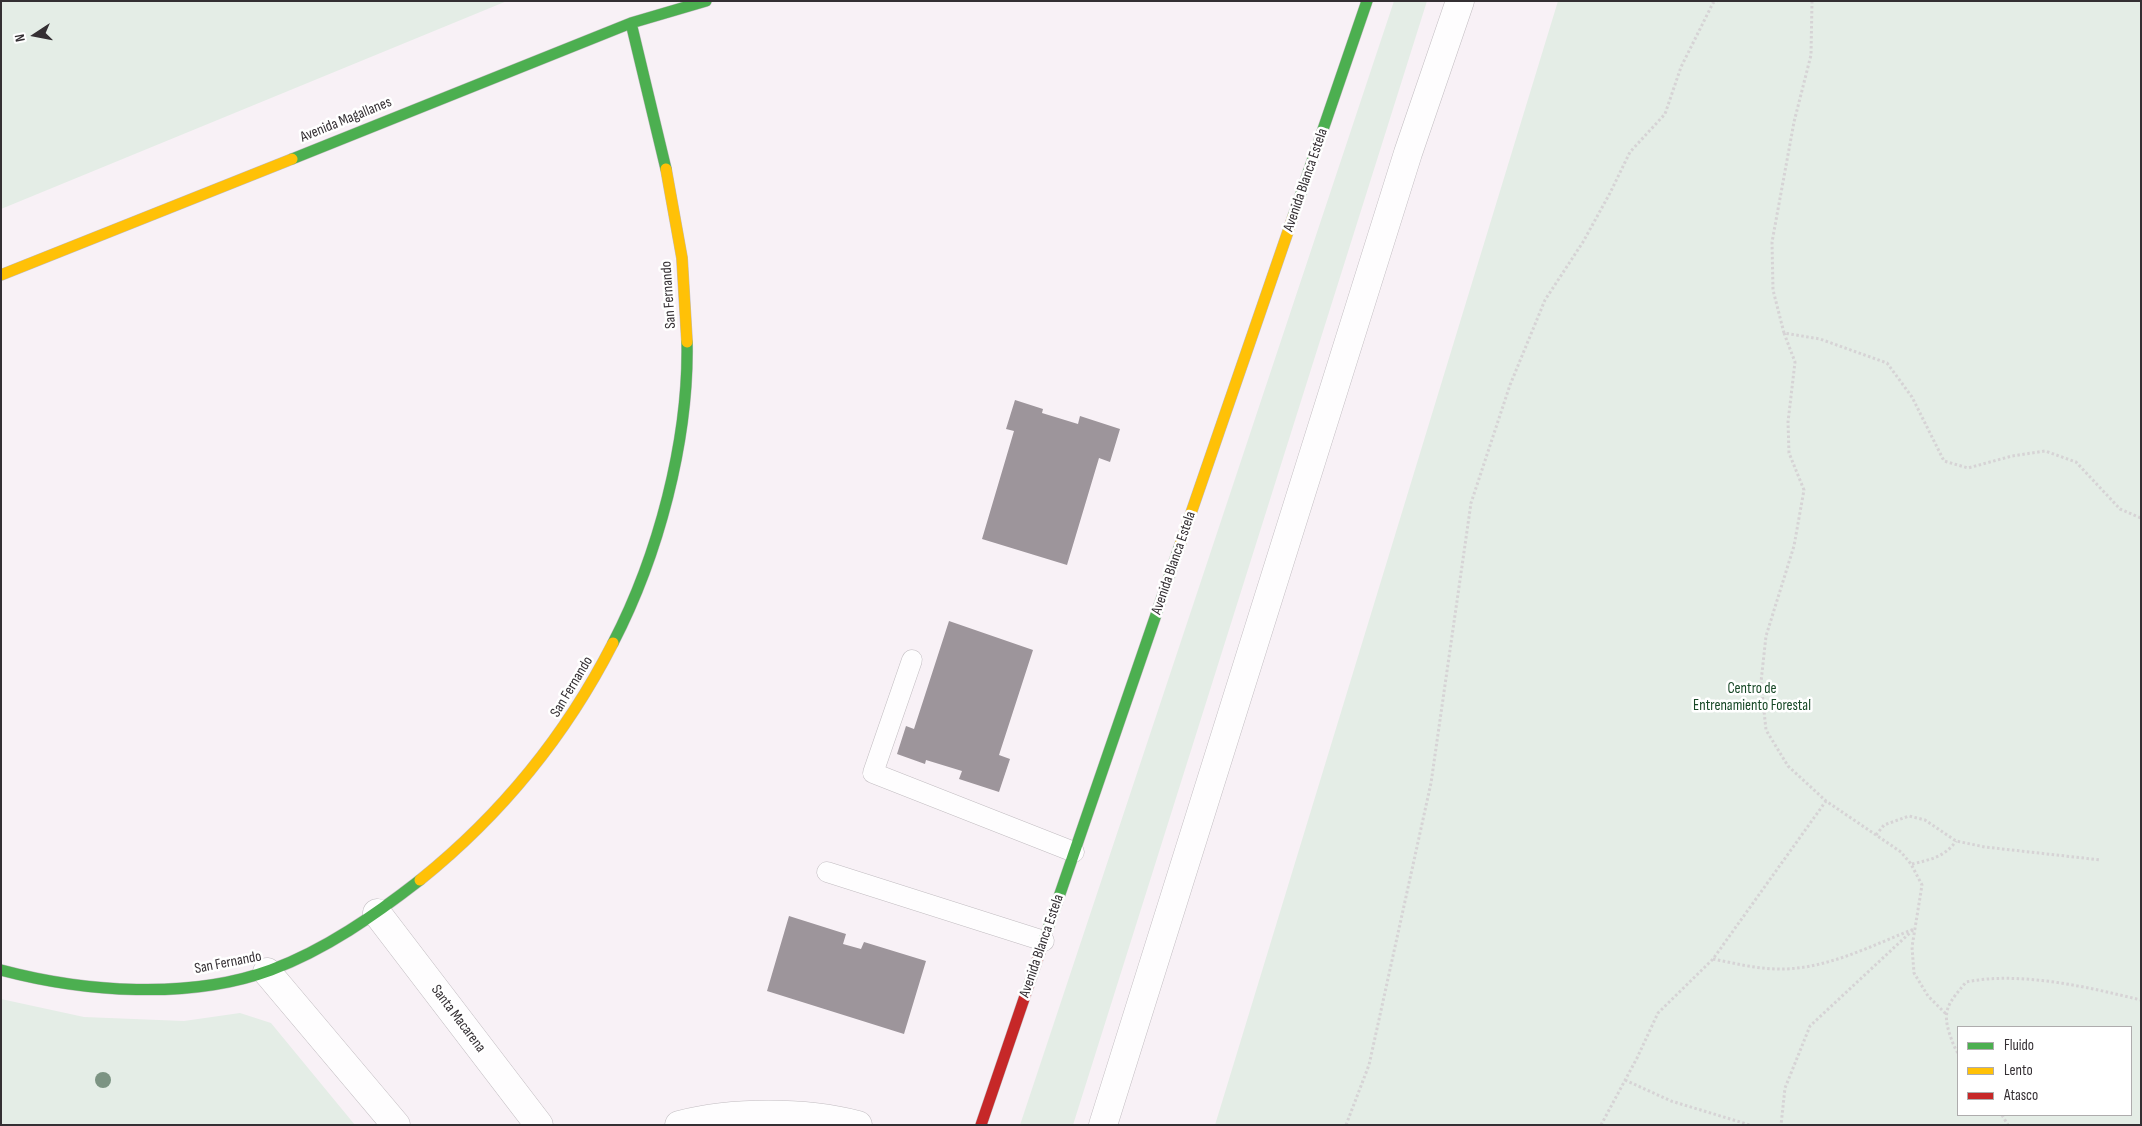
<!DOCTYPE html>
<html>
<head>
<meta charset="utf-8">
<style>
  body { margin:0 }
  #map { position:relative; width:2142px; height:1126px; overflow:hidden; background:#f8f1f6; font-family:"Sofia Sans Condensed",sans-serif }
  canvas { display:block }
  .frame { position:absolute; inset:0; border:2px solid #342f33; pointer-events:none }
  .legend { position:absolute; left:1957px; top:1026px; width:175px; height:90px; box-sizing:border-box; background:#fff; border:1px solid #aeacad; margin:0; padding:6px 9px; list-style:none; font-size:15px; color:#342f33 }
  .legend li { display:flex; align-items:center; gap:10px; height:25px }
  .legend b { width:25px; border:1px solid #aeacad }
  .north { position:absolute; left:10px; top:10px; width:50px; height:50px; -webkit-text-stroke:4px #fff; paint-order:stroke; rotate:259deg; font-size:14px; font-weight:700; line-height:20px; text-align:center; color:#342f33 }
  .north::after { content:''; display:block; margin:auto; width:18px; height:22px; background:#342f33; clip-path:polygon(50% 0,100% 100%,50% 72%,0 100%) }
</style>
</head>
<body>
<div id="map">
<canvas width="2142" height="1126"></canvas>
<div class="frame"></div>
<ul class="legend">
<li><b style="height:6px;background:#4caf50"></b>Fluido</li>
<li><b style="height:6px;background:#ffc107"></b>Lento</li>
<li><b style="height:6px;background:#c62828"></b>Atasco</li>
</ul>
<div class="north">N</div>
</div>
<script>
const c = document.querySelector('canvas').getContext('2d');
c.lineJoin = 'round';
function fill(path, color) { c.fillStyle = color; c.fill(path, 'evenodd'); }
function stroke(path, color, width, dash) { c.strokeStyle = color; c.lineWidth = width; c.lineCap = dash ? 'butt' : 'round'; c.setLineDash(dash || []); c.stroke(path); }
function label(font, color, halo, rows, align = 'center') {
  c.font = font + ' "Sofia Sans Condensed",sans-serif'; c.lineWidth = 5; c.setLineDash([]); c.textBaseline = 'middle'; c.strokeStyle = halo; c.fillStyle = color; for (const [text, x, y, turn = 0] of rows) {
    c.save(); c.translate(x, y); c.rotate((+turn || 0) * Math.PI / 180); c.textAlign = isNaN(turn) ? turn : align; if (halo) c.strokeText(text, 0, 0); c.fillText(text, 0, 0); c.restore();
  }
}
const green = new Path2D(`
  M1,1H507L1,209Z
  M1394,1H1427L1073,1125H1020Z
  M1558,1H2141V1125H1215ZM1958,1027H2131V1115H1958Z
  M1,999L84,1017L184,1021L240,1013L271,1023L355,1125H1Z`);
const building = new Path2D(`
  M1015,400L1043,409L1042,413L1078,424L1080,416L1120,429L1110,462L1099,458L1067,565L982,539L1014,431L1006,429Z
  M949,621L1033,650L999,755L1010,759L999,792L959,779L962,771L926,760L925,764L897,754L906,726L914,729Z
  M789,916L846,934L843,944L861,949L864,942L926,961L904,1034L767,991Z`);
const path = new Path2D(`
  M1812,1L1811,55L1794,122L1772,242L1773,290L1784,333L1820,339L1887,363L1912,397L1944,461L1968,468L2012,456L2045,451L2076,462L2120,509L2141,518
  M1784,333L1795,362L1788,422L1789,453L1804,490L1794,546L1766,636L1761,682L1766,730L1788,766L1826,801L1901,852L1911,864L1922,885L1912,947L1914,973L1928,996L1946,1014
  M1876,835L1884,825L1909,816L1925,820L1956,841L1985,847L2101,860
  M1912,864C1929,860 1945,857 1956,841
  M1713,959C1737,964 1762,970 1786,969C1831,967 1873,945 1914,929L1810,1026L1785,1088L1781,1125
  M1958,1053C1954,1047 1952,1041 1950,1035C1941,1009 1950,1002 1966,982C2021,971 2087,987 2141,1000
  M1625,1080L1671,1101L1750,1125
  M2002,1115L2008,1125
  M1346,1125L1369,1065L1431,783L1471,503L1510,385L1545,300L1583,242L1610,193L1630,152L1665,114L1681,67L1713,3L1717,1
  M1601,1125L1637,1058L1658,1013L1713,959L1826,801`);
const lane = new Path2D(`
  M912,660L873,773L1074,852
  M827,872L1044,941`);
const street = new Path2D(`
  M377,913L539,1125
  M267,972L396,1125
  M679,1125C732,1111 805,1111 858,1125
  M1103,1125L1408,153L1460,1`);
const fast = new Path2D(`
  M631,23L666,169
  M292,159L631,23L706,1
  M1293,217L1367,1
  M613,643C658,556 689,441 687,342
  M1041,949L1180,545
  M1,970C84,992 189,1000 271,970C325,950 375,915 420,880`);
const slow = new Path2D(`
  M666,169L682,258L687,342
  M1,275L292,159
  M1180,545L1293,217
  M420,880C502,814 565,737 613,643`);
const jam = new Path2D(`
  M981,1125L1041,949`);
const trees = [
  [103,1080]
];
const streetNames = [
  ["Avenida Magallanes",346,120,-22],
  ["Avenida Blanca Estela",1306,180,-71],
  ["San Fernando",669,295,-94],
  ["Avenida Blanca Estela",1174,563,-71],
  ["San Fernando",572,687,-59],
  ["Avenida Blanca Estela",1042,946,-71],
  ["San Fernando",228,963,-11],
  ["Santa Macarena",458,1019,53]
];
const parkNames = [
  ["Centro de",1752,689],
  ["Entrenamiento Forestal",1752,706]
];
fill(green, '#e4ede6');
fill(building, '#9d959b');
stroke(lane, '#c1bcc0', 21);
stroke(street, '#c1bcc0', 29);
stroke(fast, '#c1bcc0', 12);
stroke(slow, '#c1bcc0', 12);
stroke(jam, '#c1bcc0', 12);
stroke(path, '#d6d3d5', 3, [2.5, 2.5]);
stroke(lane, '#fefdfe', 20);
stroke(street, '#fefdfe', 28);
stroke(fast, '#4caf50', 11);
stroke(slow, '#ffc107', 11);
stroke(jam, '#c62828', 11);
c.fillStyle = '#7c9483';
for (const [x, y] of trees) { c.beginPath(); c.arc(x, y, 8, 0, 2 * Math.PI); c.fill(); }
label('15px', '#342f33', '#fff', streetNames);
label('15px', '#164725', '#fff', parkNames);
</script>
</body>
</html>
